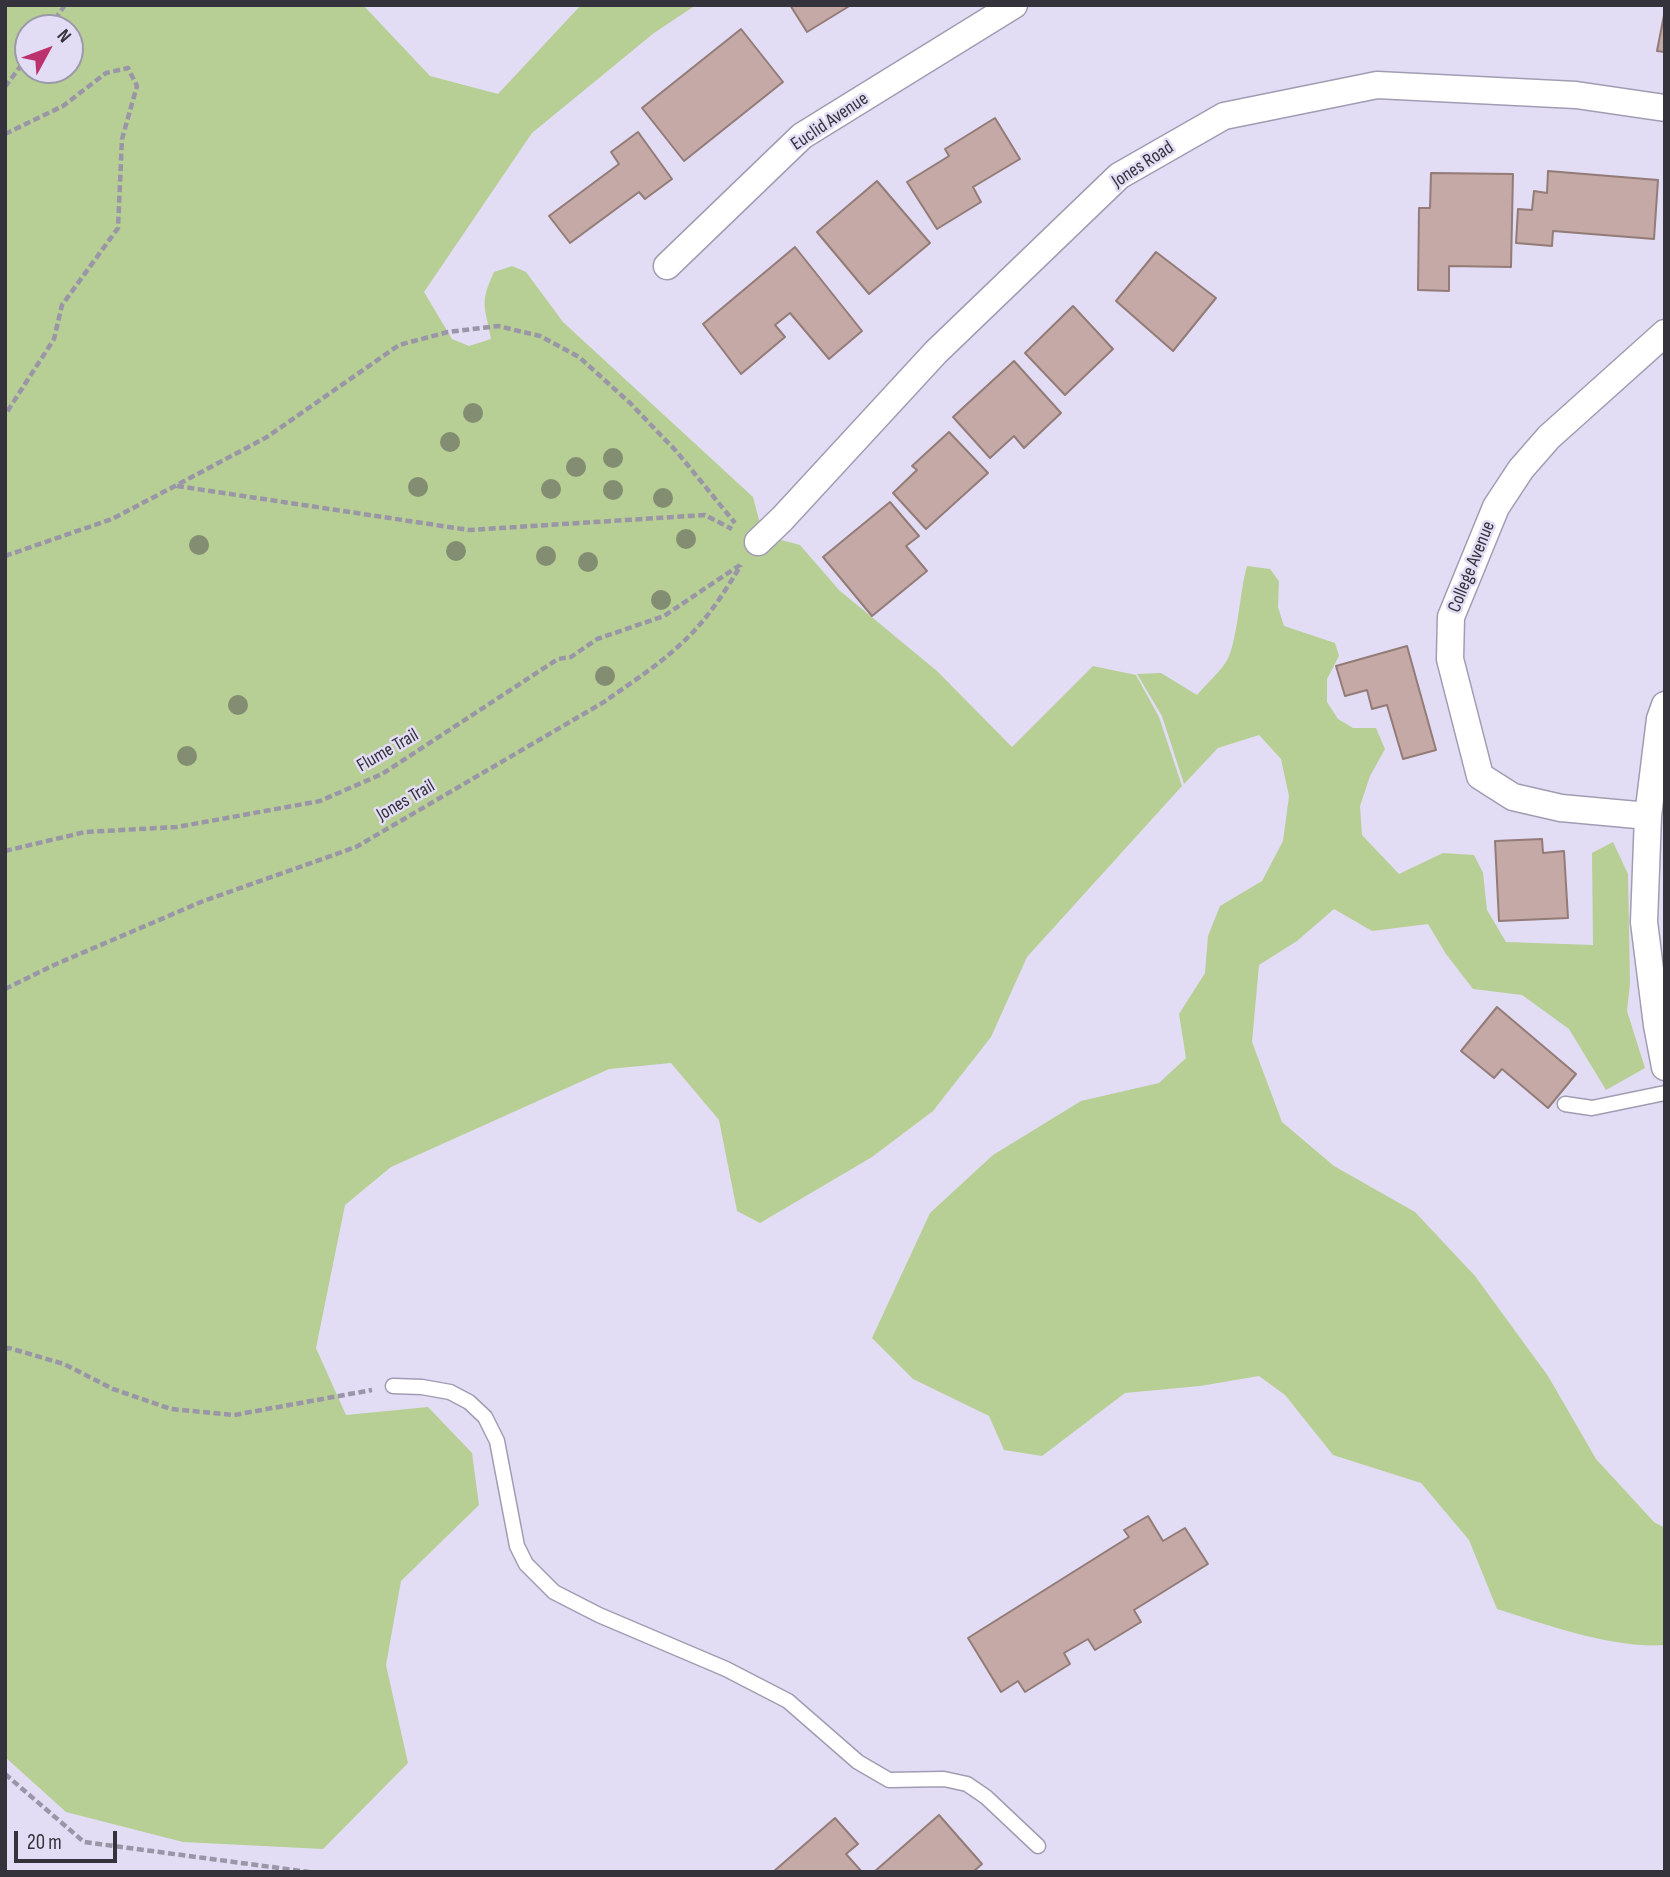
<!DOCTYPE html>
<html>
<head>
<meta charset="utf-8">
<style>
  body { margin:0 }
  #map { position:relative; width:1670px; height:1877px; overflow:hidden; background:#e2ddf4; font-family:"Sofia Sans Condensed",sans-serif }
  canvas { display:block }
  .frame { position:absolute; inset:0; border:7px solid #34323a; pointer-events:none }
  .north { position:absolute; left:14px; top:14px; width:70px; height:70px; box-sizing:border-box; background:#e2ddf4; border:2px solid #9c99aa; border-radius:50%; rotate:49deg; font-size:19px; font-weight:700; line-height:28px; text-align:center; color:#34323a }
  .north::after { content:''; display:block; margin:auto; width:24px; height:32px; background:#bc326c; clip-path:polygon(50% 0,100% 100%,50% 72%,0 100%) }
  .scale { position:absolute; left:14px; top:1831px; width:103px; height:32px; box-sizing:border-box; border:4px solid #34323a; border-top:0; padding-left:9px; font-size:21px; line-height:24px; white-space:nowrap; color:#34323a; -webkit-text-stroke:5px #e2ddf4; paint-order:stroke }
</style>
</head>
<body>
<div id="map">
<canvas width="1670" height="1877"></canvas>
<div class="frame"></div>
<div class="north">N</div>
<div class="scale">20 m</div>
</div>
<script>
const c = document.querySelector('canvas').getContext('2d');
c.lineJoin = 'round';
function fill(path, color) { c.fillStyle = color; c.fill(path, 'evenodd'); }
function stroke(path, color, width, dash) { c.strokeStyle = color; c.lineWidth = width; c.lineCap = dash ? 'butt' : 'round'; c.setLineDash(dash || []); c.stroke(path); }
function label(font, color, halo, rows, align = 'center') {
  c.font = font + ' "Sofia Sans Condensed",sans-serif'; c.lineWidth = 5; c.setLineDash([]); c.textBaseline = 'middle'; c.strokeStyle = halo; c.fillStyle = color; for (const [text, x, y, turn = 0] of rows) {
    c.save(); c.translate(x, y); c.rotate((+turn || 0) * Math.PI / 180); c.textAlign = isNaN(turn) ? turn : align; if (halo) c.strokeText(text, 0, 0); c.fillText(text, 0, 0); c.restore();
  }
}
const green = new Path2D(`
  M5,5H363L430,76L498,94L581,5H696L654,33L532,133L424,292L452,339L469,346L491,339C485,305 479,305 494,272L512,266L526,272L563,322L753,497L759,520L774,538L800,545L839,590L937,671L1012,747L1093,666L1136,675L1159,717L1182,786L1027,957L991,1037L933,1111L872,1157L760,1223L737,1211L719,1120L671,1063L609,1069L391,1167L345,1205L316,1348L346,1415L428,1407L472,1453L479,1505L401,1581L386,1665L408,1763L323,1849L183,1842L66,1812L5,1757ZM28,28H70V70H28Z
  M1247,566L1270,569L1279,581L1278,607L1284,626L1335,643L1339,656L1327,679V702L1338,719L1353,728H1376L1385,749L1370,776L1360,806L1362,835L1399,874L1443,853L1474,855L1483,873L1487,910L1506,942L1593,945L1592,853L1613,842L1628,874L1630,984L1627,1011L1645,1068L1606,1090L1569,1029L1522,995L1473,989L1446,954L1428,924L1372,931L1334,909L1297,941L1259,965L1252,1042L1282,1122L1334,1166L1415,1212L1475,1276L1548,1376L1596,1459L1654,1522L1665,1528V1645C1614,1649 1547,1625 1497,1609L1469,1540L1421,1483L1333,1455L1285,1395L1259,1376L1200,1386L1125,1393L1042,1456L1004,1450L989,1416L913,1379L872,1338L930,1213L993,1155L1081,1101L1159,1083L1186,1058L1179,1014L1205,973L1208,936L1220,906L1262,881L1283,841L1289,796L1281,759L1259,735L1218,748L1184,784L1162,716L1137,674L1161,673L1197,695C1206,684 1218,674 1226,662C1237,646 1240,589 1247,566Z`);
const building = new Path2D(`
  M790,5H851L807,32Z
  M1665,10V52L1657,51Z
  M741,29L783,82L684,161L642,108Z
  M995,118L1020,159L973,187L981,202L937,229L907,182L949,156L945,149Z
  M638,132L672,179L645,199L639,192L570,243L549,216L619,164L611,152Z
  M1548,171L1658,180L1654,239L1553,231L1552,246L1516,243L1518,209L1532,210L1534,191L1547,193Z
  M1431,173L1513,174L1511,267L1449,266V291L1418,290L1419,208H1430Z
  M877,181L930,243L869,294L817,232Z
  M795,247L862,331L829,359L790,313L775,325L785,337L741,374L703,324Z
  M1156,252L1216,298L1173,351L1116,301Z
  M1073,306L1113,349L1065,395L1025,353Z
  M1014,361L1061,413L1024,448L1014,436L990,458L953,417Z
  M949,432L988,473L926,529L893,493L917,470L912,466Z
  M890,502L919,536L906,546L927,571L872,616L823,557Z
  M1407,646L1436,750L1403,759L1387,705L1372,709L1367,690L1345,696L1336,666Z
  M1542,839L1543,853L1564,851L1568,918L1499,921L1495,841Z
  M1497,1007L1576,1074L1548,1108L1502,1069L1494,1078L1461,1051Z
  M1148,1516L1163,1541L1185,1528L1208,1564L1134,1610L1141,1622L1095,1650L1088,1639L1064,1653L1070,1664L1025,1692L1018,1681L1001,1692L968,1638L1129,1537L1124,1530Z
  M939,1815L982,1864L973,1872H874Z
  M835,1818L858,1844L846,1854L862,1872H773Z`);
const path = new Path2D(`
  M49,28L65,5
  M5,87L28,56
  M5,134L63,106L106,73L128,68L137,86L122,139L118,228L62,305L54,339L5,415
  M177,486L469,530L705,515L732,529
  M5,556L112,519L175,486L267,437L399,345L448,332L498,326L540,336L579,357L630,403L677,452L735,523
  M5,851L85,832L177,827L320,801L382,774L558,659L571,657L597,639L664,616L740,565
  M5,989L54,965L201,902L356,847L604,702C635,680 668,659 694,631C712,612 727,588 741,565
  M5,1349L9,1348L64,1364L113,1389L171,1409L234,1415L372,1390
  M5,1774L84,1842L309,1872`);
const service = new Path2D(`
  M1565,1104L1592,1108L1665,1093
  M393,1386L422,1387L450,1392L469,1402L485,1417L497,1441L517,1546L526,1564L554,1592L599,1615L726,1669L788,1701L858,1762L889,1780L944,1779L967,1784L986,1797L1038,1846`);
const minor = new Path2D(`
  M667,266L802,136L1014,5
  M758,542L782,519L936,352L1119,176L1224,116L1377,85L1576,95L1665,108
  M1665,705L1660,719L1648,816L1644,922L1657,1025L1665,1067
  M1648,816L1561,808L1513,797L1480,776L1450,659L1451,617L1496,507L1521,469L1549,437L1665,333`);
const trees = [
  [473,413],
  [450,442],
  [613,458],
  [576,467],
  [418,487],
  [551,489],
  [613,490],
  [663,498],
  [686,539],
  [199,545],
  [456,551],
  [546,556],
  [588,562],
  [661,600],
  [605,676],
  [238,705],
  [187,756]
];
const streetNames = [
  ["Euclid Avenue",830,122,-34],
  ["Jones Road",1143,165,-33],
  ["College Avenue",1472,567,-68],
  ["Flume Trail",388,751,-30],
  ["Jones Trail",406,801,-30]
];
fill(green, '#b7cf94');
fill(building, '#c4a9a6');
stroke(building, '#937b77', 2);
stroke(service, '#a29cb2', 17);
stroke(minor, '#a29cb2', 29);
stroke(path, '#9a96a7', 4.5, [7, 3.5]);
stroke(service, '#fff', 14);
stroke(minor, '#fff', 26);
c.fillStyle = '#838d71';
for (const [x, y] of trees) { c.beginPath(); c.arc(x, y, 10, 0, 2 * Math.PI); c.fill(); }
label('19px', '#34323a', '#e2ddf4', streetNames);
</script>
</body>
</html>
